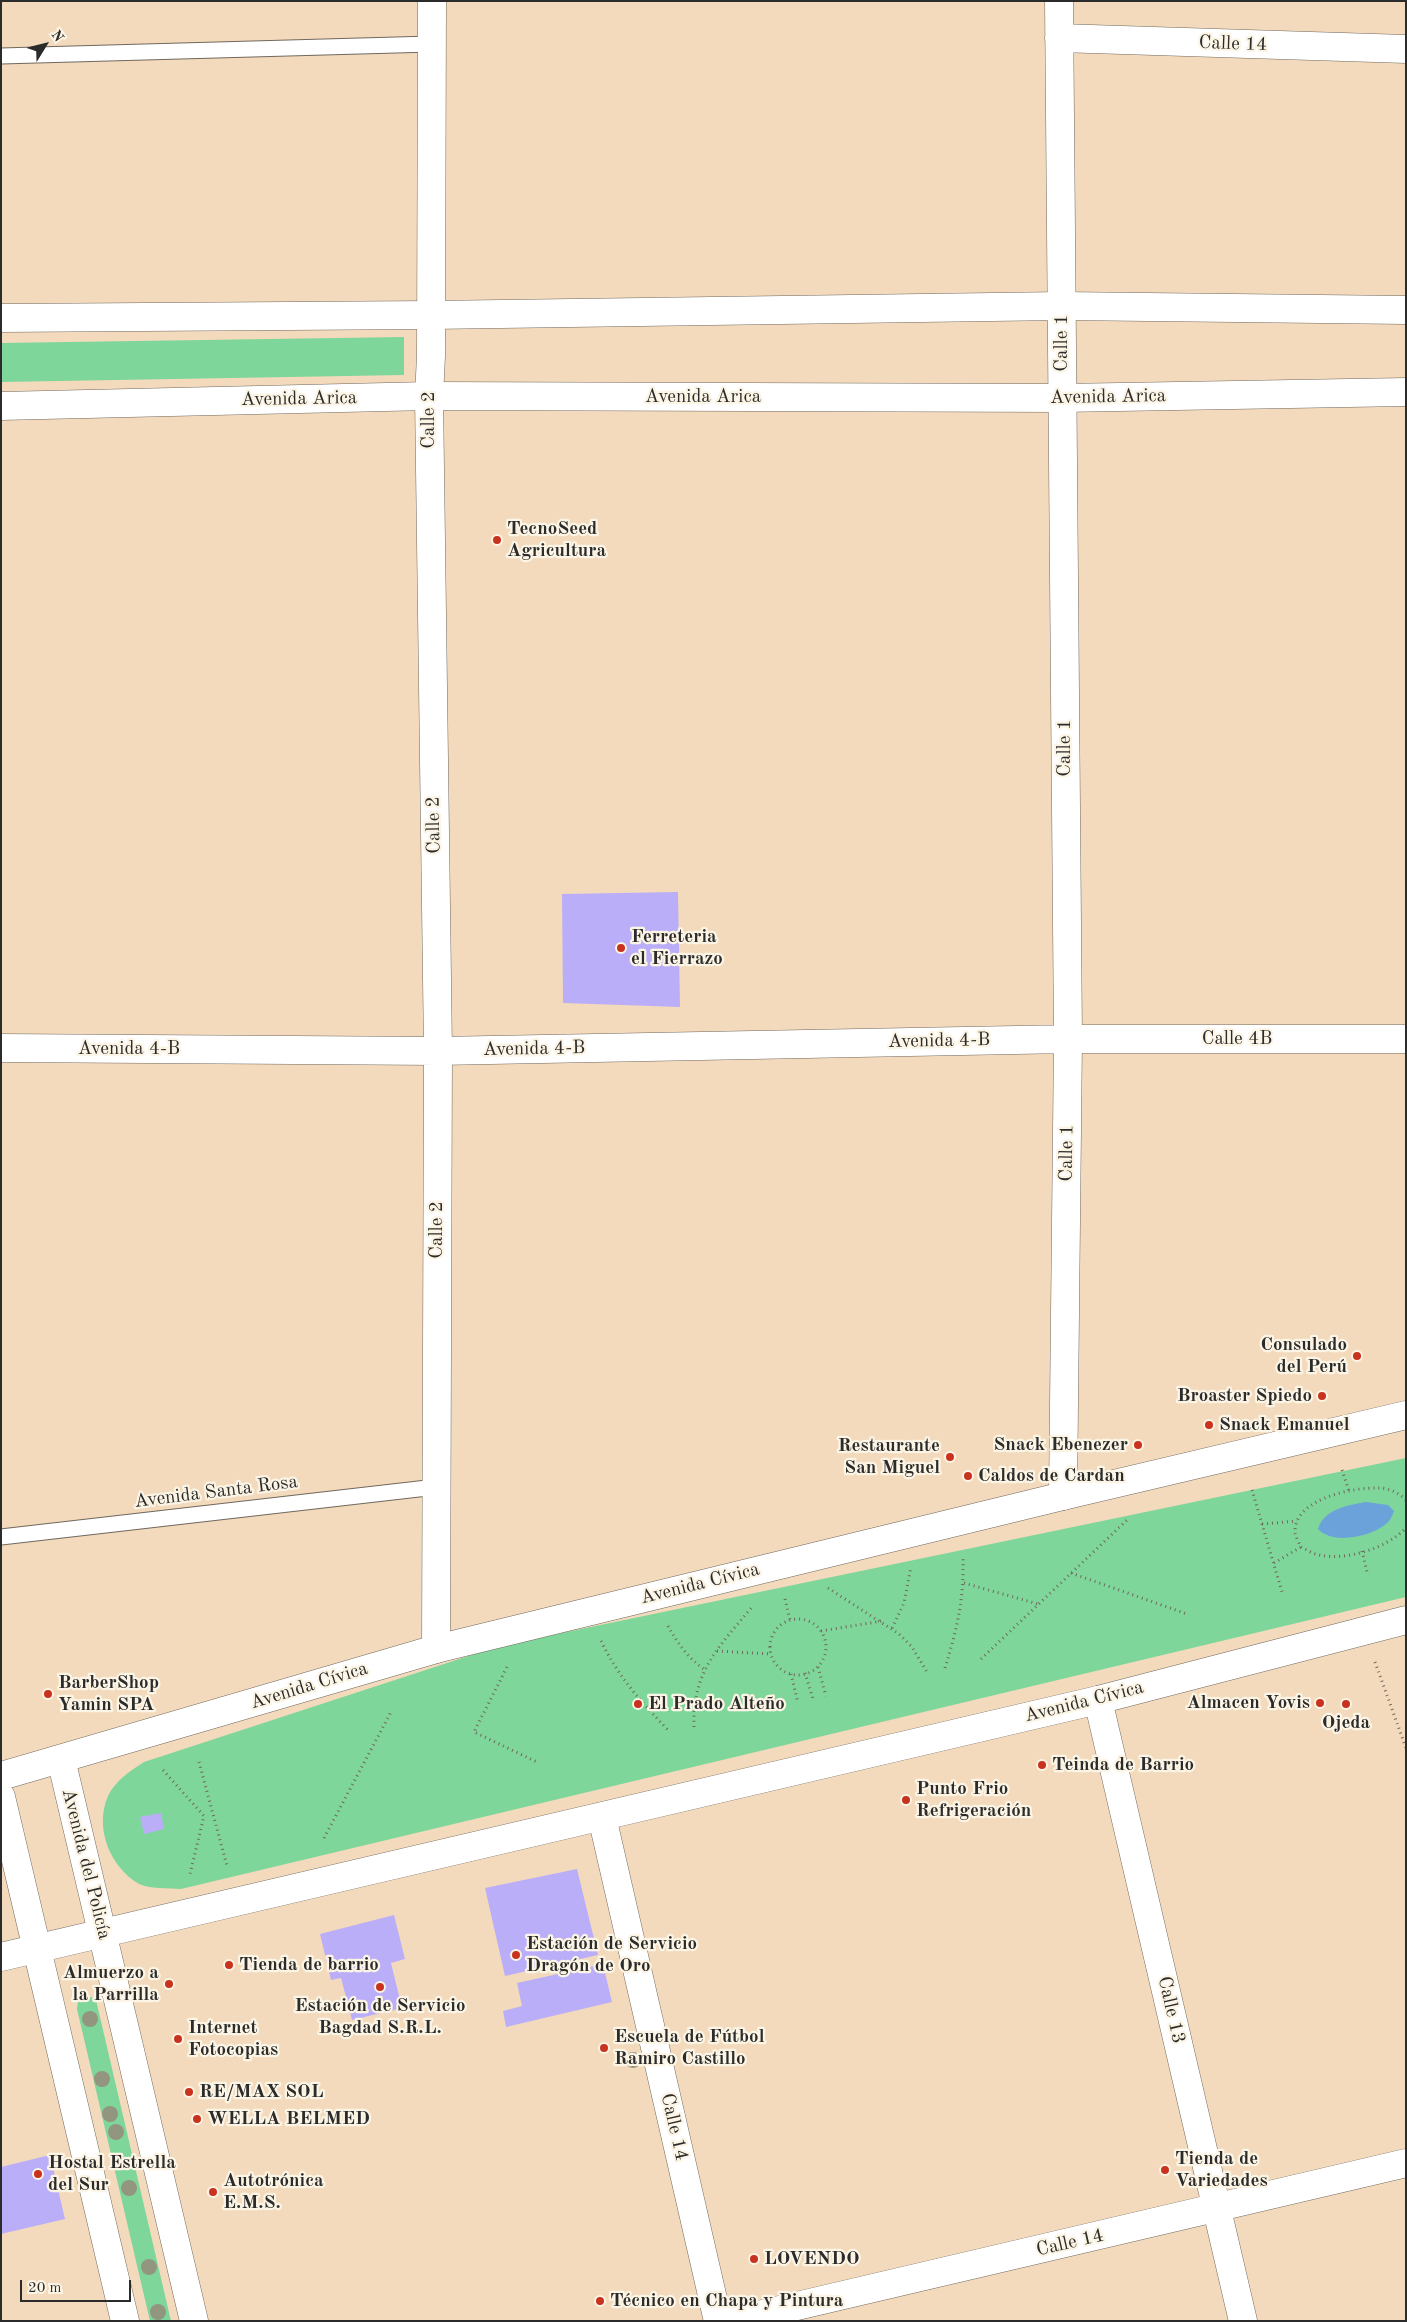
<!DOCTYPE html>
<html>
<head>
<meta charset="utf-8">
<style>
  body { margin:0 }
  #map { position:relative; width:1407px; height:2322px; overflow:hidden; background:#f3dabc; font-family:"Old Standard TT",serif }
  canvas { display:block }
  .frame { position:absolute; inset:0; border:2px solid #2b2b2b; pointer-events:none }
  .north { position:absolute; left:20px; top:20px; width:50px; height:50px; -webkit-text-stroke:4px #fcf5e5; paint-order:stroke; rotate:54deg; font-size:14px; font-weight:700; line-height:20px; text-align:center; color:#2b2b2b }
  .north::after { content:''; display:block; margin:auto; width:18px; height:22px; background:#2b2b2b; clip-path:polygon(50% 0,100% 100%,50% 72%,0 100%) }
  .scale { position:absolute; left:20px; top:2280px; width:111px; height:22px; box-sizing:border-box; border:2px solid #2b2b2b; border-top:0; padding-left:6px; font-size:15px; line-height:18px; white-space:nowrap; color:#2b2b2b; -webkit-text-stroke:4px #fcf5e5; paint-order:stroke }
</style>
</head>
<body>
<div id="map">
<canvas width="1407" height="2322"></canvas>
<div class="frame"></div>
<div class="north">N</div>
<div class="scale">20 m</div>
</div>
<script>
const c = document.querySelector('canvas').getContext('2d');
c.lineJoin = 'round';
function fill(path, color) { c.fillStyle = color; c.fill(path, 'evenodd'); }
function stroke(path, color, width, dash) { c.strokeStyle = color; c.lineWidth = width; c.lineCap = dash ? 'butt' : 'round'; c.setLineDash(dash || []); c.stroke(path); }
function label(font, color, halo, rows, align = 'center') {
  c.font = font + ' "Old Standard TT",serif'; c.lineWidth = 4.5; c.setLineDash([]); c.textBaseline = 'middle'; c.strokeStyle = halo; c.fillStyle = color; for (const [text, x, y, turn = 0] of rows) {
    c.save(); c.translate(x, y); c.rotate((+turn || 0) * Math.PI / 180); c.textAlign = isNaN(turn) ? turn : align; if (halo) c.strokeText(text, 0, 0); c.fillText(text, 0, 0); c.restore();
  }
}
const green = new Path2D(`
  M404,337V375L1,382V343Z
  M1406,1458V1597L181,1889C169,1888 149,1889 139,1884C110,1867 94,1828 108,1796C115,1781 130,1771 144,1762L499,1646Z
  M84,1997H91L96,2000L171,2321H150L77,2009L78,2000Z`);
const water = new Path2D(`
  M1366,1502L1388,1505L1394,1511C1392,1516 1390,1521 1386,1524C1371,1537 1332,1545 1318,1529C1324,1509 1348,1505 1366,1502Z`);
const building = new Path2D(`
  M678,892L680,1007L563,1003L562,894Z
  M161,1813L164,1829L144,1834L140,1817Z
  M577,1869L598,1955L505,1976L485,1888Z
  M394,1915L405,1959L391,1963L402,2008L352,2020L341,1978L331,1980L320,1934Z
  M603,1964L612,2002L506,2027L503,2011L522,2006L517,1983Z
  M50,2155L65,2219L1,2234V2167Z`);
const path = new Path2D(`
  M1342,1470L1349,1491
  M1252,1490L1282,1592
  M1406,1500C1399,1493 1389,1488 1379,1488C1353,1487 1293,1499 1295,1533C1296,1537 1299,1543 1301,1547C1307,1550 1313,1554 1319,1555C1347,1561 1387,1548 1406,1528
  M1262,1524L1297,1521
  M1362,1551L1367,1572
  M1274,1563L1301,1547
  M1071,1573L1187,1614
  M964,1583L1038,1604
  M828,1588L899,1634L912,1647L927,1672
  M785,1599L790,1620
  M770 1647a28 28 0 1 1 56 0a28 28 0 1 1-56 0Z
  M668,1626C678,1644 688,1658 705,1670
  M892,1628L904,1603L911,1567
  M821,1631L882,1621
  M601,1641C619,1678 642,1703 670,1732
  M717,1651L771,1654
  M981,1659L1127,1520
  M1375,1662L1406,1748
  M507,1667L474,1732L539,1763
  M818,1667L826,1696
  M945,1668C958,1625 964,1600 963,1555
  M805,1673L813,1699
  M791,1674L798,1703
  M694,1727C692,1671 719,1647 752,1607
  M199,1762L227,1866
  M163,1770L204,1816L190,1874
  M324,1838L391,1712`);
const lane = new Path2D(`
  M1,56L432,44
  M1,1537L436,1487`);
const street = new Path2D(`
  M432,1L431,356L429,396L438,1051L436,1649
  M1059,1L1068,1039L1063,1496
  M1059,38L1406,49
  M1,1048L438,1051L1068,1039H1406
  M1098,1700L1243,2321
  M602,1817L718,2321
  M733,2321L1406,2163`);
const secondary = new Path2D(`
  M1,318L431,315L1062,306L1406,310
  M1,406L429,396L1062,398L1406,392
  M61,1759L194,2321
  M1,1797L125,2321`);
const primary = new Path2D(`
  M1,1776L436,1649L1063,1496L1406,1415
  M1,1957L1098,1700L1406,1620`);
const trees = [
  [90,2019],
  [633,2060],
  [102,2079],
  [110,2114],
  [116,2132],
  [129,2188],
  [149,2267],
  [158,2312]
];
const markers = [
  [497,540,5,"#c8321e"],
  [621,948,5,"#c8321e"],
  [1357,1356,5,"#c8321e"],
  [1322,1396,5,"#c8321e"],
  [1209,1425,5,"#c8321e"],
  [1138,1445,5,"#c8321e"],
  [950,1457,5,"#c8321e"],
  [968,1476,5,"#c8321e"],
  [48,1694,5,"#c8321e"],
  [1320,1703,5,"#c8321e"],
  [638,1704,5,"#c8321e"],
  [1346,1704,5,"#c8321e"],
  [1042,1765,5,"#c8321e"],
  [906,1800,5,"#c8321e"],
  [516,1955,5,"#c8321e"],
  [229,1965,5,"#c8321e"],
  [169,1984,5,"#c8321e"],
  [380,1987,5,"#c8321e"],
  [178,2039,5,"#c8321e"],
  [604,2048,5,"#c8321e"],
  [189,2092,5,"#c8321e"],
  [197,2119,5,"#c8321e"],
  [1165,2170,5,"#c8321e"],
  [38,2174,5,"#c8321e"],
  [213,2192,5,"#c8321e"],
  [754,2259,5,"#c8321e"],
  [600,2301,5,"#c8321e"]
];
const streetNames = [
  ["Calle 14",1233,44,2],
  ["Calle 1",1062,343,-90],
  ["Avenida Arica",703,397],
  ["Avenida Arica",1108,397,-1],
  ["Avenida Arica",299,399,-1],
  ["Calle 2",429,420,-90],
  ["Calle 1",1065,748,-90],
  ["Calle 2",434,825,-91],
  ["Calle 4B",1237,1039],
  ["Avenida 4-B",939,1041,-1],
  ["Avenida 4-B",129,1049],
  ["Avenida 4-B",534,1049,-1],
  ["Calle 1",1067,1153,-89],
  ["Calle 2",437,1230,-90],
  ["Avenida Santa Rosa",216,1492,-7],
  ["Avenida Cívica",700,1584,-14],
  ["Avenida Cívica",309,1686,-17],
  ["Avenida Cívica",1084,1702,-14],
  ["Avenida del Policía",86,1864,76],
  ["Calle 13",1171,2010,77],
  ["Calle 14",674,2127,77],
  ["Calle 14",1070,2243,-13]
];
const poiNames = [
  ["TecnoSeed",507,529],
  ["Agricultura",507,551],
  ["Ferreteria",631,937],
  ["el Fierrazo",631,959],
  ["Consulado",1347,1345,"right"],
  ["del Perú",1347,1367,"right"],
  ["Broaster Spiedo",1312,1396,"right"],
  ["Snack Emanuel",1219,1425],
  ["Snack Ebenezer",1128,1445,"right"],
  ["Restaurante",940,1446,"right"],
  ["San Miguel",940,1468,"right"],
  ["Caldos de Cardan",978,1476],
  ["BarberShop",58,1683],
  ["Yamin SPA",58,1705],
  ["Almacen Yovis",1310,1703,"right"],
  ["El Prado Alteño",648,1704],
  ["Ojeda",1346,1723,"center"],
  ["Teinda de Barrio",1052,1765],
  ["Punto Frio",916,1789],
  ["Refrigeración",916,1811],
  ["Estación de Servicio",526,1944],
  ["Dragón de Oro",526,1966],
  ["Tienda de barrio",239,1965],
  ["Almuerzo a",159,1973,"right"],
  ["la Parrilla",159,1995,"right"],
  ["Estación de Servicio",380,2006,"center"],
  ["Bagdad S.R.L.",380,2028,"center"],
  ["Internet",188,2028],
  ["Fotocopias",188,2050],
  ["Escuela de Fútbol",614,2037],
  ["Ramiro Castillo",614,2059],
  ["RE/MAX SOL",199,2092],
  ["WELLA BELMED",207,2119],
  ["Tienda de",1175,2159],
  ["Variedades",1175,2181],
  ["Hostal Estrella",48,2163],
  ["del Sur",48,2185],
  ["Autotrónica",223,2181],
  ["E.M.S.",223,2203],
  ["LOVENDO",764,2259],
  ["Técnico en Chapa y Pintura",610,2301]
];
fill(green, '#7ed69b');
fill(water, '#6ca2da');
fill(building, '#bbaef9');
stroke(lane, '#71685e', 17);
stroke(street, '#71685e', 29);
stroke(secondary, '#71685e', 29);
stroke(primary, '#71685e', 29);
stroke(path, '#71685e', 3, [1, 4]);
stroke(lane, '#fff', 15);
stroke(street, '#fff', 28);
stroke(secondary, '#fff', 28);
stroke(primary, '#fff', 28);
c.fillStyle = '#93967f';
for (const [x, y] of trees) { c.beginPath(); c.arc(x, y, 8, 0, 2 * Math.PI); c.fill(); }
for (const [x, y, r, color] of markers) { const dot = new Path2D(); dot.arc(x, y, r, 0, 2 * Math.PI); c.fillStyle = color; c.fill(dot); stroke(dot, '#fcf5e5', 2); }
label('19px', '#2b2b2b', '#fcf5e5', streetNames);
label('bold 19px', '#2b2b2b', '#fcf5e5', poiNames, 'left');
</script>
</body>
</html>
